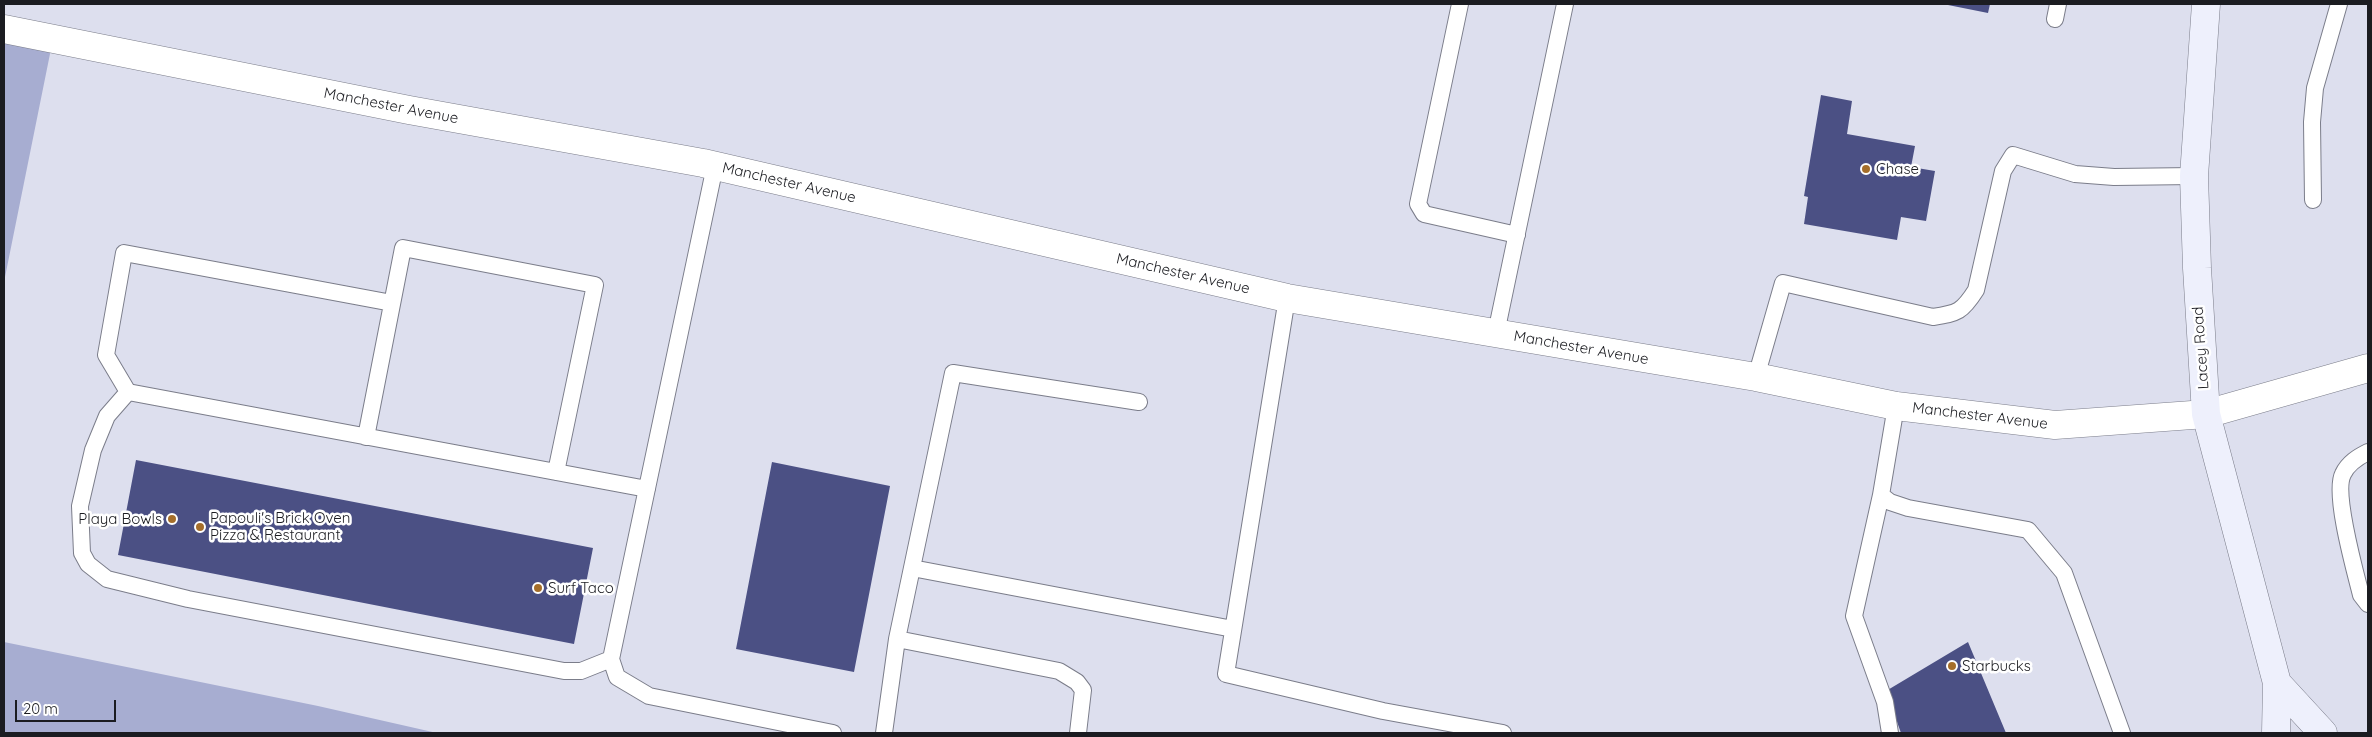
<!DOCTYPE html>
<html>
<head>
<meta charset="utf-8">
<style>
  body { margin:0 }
  #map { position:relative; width:2372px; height:737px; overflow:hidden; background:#dddfee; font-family:Quicksand,sans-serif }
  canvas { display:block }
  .frame { position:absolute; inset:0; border:5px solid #1b1c21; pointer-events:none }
  .scale { position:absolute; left:15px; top:700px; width:101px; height:22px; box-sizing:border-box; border:2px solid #1b1c21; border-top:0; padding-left:6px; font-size:15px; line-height:18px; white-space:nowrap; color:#1b1c21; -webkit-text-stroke:4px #fff; paint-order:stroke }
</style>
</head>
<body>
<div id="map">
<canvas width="2372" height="737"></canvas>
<div class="frame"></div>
<div class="scale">20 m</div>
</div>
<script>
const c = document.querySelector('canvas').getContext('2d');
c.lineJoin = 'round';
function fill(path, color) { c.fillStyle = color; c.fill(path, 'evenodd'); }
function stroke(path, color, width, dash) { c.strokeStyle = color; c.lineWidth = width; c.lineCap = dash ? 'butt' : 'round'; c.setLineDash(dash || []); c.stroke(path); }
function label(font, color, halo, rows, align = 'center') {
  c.font = font + ' Quicksand,sans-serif'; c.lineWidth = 5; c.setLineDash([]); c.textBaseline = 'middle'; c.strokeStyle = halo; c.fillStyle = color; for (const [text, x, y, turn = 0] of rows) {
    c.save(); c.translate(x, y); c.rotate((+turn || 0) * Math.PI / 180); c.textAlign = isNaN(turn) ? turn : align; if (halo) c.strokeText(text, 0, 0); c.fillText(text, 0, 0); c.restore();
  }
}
const green = new Path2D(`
  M4,29L53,39L4,282Z
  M4,642L318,706L437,733H4Z`);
const building = new Path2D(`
  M1943,4H1990L1988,13Z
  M1821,95L1852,101L1847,134L1915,146L1911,167L1935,171L1926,221L1901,217L1897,240L1804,224L1808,197L1804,196Z
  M136,460L593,548L574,644L118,555Z
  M772,462L890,486L854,672L736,649Z
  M1968,642L2006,733H1901L1886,691Z`);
const service = new Path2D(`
  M1460,4L1418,204L1424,214L1517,235
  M2055,19L2058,4
  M715,166L611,659L617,677L649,696L833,733
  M2313,200L2312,122L2315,88L2339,4
  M1287,298L1226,674L1383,711L1503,733
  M392,303L124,253L106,355L128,392L647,489
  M1496,333L1565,4
  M1756,377L1783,283L1933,317C1958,313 1962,312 1976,290L2003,171L2013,155L2075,174L2114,177L2194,176
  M128,392L107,416L93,450L80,506L82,553L88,564L107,579L188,599L564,671H581L611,659
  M1896,406L1881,495L1890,502L1908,508L2028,530L2064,573L2122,733
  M366,437L403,248L595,285L556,472
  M2368,452C2358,457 2348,463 2343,474C2333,493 2355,571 2361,595L2368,604
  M1881,495L1854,616L1885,702L1890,733
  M912,568L1233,629
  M897,639L953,373L1139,402
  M884,733L897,639L1059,671L1077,682L1083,690L1078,733`);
const minor = new Path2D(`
  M2206,414L2368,368`);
const tertiary = new Path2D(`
  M4,29L409,110L703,163L1287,298L1756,377L1896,406L2055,425L2206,414`);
const secondary = new Path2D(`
  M2206,4L2194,176L2197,268L2206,414L2277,683L2276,733
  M2277,683L2323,733`);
const markers = [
  [1866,169,5,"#a56e2a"],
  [172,519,5,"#a56e2a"],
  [200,527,5,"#a56e2a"],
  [538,588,5,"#a56e2a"],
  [1952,666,5,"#a56e2a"]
];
const streetNames = [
  ["Manchester Avenue",391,106,11],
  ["Manchester Avenue",789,183,13],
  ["Manchester Avenue",1183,274,13],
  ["Manchester Avenue",1581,348,10],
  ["Lacey Road",2201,348,-94],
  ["Manchester Avenue",1980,416,7]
];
const poiNames = [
  ["Chase",1876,169],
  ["Papouli's Brick Oven",210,518],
  ["Pizza & Restaurant",210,535],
  ["Playa Bowls",162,519,"right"],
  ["Surf Taco",548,588],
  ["Starbucks",1962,666]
];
fill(green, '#a7add1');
fill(building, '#4b5084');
stroke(service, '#7b7d8a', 18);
stroke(minor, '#7b7d8a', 29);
stroke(tertiary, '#7b7d8a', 29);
stroke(secondary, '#7b7d8a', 29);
stroke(service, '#fff', 16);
stroke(minor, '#fff', 28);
stroke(tertiary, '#fff', 28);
stroke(secondary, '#eef0fc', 28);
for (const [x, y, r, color] of markers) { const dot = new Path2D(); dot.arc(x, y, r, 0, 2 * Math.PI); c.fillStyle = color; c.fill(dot); stroke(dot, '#fff', 2); }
label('15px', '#1b1c21', '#fff', streetNames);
label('15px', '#1b1c21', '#fff', poiNames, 'left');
</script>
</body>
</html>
